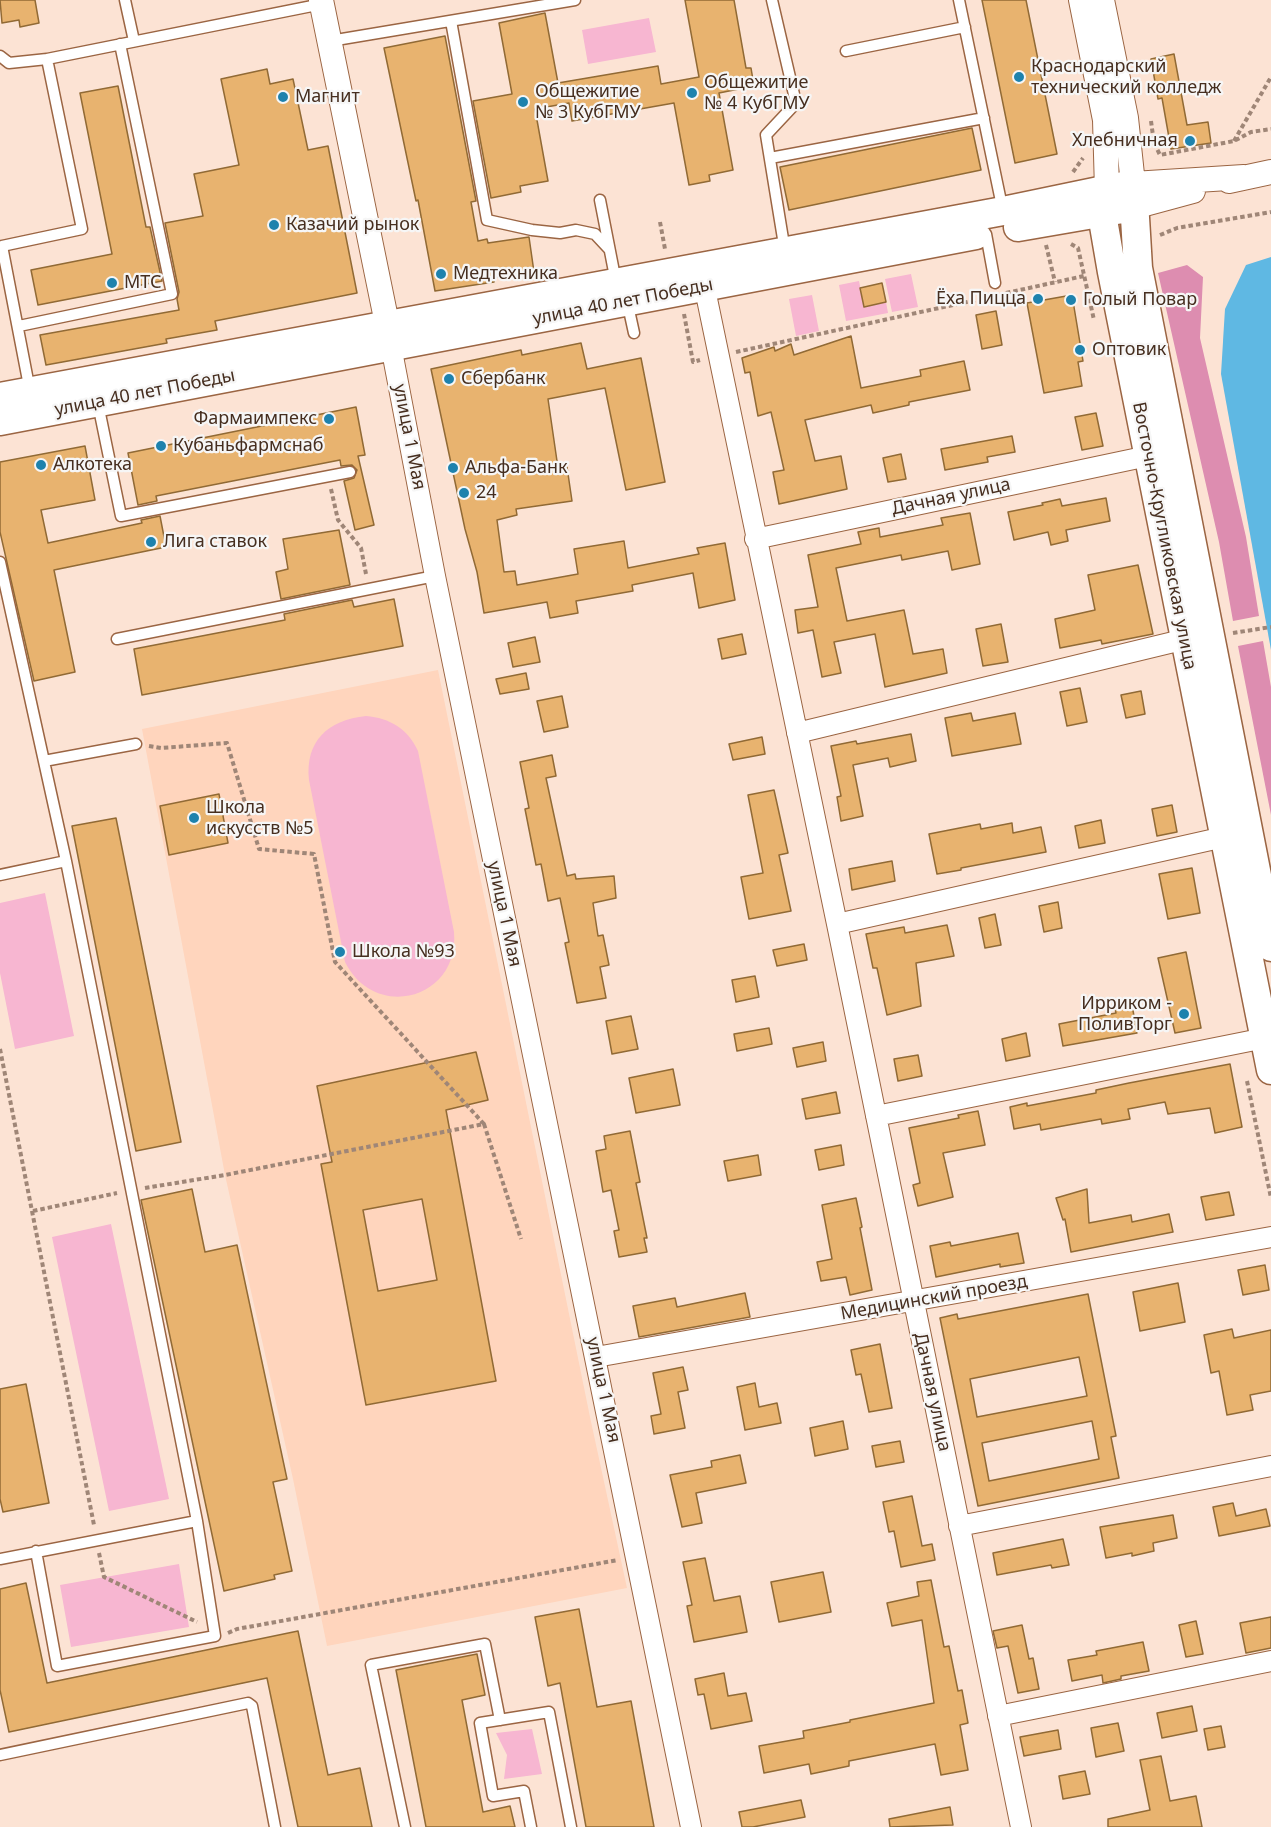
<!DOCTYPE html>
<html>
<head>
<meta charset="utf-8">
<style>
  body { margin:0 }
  canvas { display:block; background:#fce3d4 }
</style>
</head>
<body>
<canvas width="1271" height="1827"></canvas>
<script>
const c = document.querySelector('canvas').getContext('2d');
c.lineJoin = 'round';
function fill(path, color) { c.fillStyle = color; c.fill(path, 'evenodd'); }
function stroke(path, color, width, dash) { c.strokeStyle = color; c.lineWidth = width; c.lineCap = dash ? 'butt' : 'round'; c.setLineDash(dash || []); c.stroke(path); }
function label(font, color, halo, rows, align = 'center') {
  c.font = font + ' "Noto Sans",sans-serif'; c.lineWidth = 4.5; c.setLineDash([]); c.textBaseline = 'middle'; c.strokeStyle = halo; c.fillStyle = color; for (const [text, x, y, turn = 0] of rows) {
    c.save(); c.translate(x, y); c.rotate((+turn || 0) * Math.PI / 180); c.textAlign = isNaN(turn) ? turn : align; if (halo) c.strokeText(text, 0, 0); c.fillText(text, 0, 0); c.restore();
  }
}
const built = new Path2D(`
  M438,670L590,1417L627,1588L327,1646L293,1479L225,1175L142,729Z`);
const green = new Path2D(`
  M649,18L656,52L588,64L582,30Z
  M911,274L918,307L892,312L885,279Z
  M859,281L864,306L886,302L888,313L846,321L839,285Z
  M812,295L819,331L796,336L789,299Z
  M366,716C390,718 408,729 418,751L454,932C460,999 375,1022 345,962L309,780C305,741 328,720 366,716Z
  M45,893L74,1036L15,1049L0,973V903Z
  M111,1224L169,1499L109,1511L52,1237Z
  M179,1564L189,1627L71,1647L60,1585Z
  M532,1729L542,1774L504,1779L507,1755L496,1733Z`);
const forest = new Path2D(`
  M1187,265L1203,277L1200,338L1246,537L1259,616L1233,621L1219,542L1158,273Z
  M1263,641L1271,687V815L1238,646Z`);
const water = new Path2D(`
  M1271,257V650L1221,374L1225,309L1246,265Z`);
const building = new Path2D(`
  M0,0H35L39,23L20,27L19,20L2,23Z
  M685,0H734L746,68H751L754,86L719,93L733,170L709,175L710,181L689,185L674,103L572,121L569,103L535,109L548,181L520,186L521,192L491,198L473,101L512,94L499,23L545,13L558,83L658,66L661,84L699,77Z
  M982,0H1026L1057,154L1015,163Z
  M445,36L476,201L471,202L478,241L487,239L488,243L529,237L534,272L494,277V282L435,291L418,200L416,201L384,48Z
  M1174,54L1187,125L1208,122L1211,143L1171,149L1162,98L1158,99L1151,59Z
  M267,69L270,84L293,79L308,150L328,146L357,293L215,321L217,330L166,339L167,343L46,365L40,335L179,310L177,299L179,292L165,223L203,216L194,174L239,165L221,79Z
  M118,86L146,227H150L162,281L38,305L31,270L112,254L80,93Z
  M972,128L981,170L789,210L780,167Z
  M882,283L886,302L864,307L860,288Z
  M1072,295L1083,361L1078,362L1082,386L1044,393L1027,303Z
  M996,311L1002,345L982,349L976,315Z
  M851,336L861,388L921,376L920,370L964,361L970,390L909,402V405L873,413L871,405L805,420L815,461L841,456L847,489L779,504L773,472L784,470L771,412L758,416L750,372L745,373L742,358L774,347L775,351L791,344L794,355Z
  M581,343L587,369L641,358L665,482L626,490L605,388L548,399L558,468L567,467L572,501L516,509L517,515L497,520L504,572L515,571L517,585L578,574L574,549L624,541L628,568L699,554L697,548L725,543L735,600L699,608L693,573L632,585L633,591L576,601L578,613L550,618L547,602L484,613L477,572L465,529L431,369L521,350L522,355Z
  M356,407L365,455L358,456L374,525L355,530L344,481L354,478L357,470L352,465L341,466L340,460L156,496L157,501L138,505L128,453Z
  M1096,413L1103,446L1082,450L1075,417Z
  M1012,436L1015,452L987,457L988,462L945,470L941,449Z
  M85,446L95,500L41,510L48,543L142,523L141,520L160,516L166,547L54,570L75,672L34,681L0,532V462Z
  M901,454L906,479L888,482L883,458Z
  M1106,498L1110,521L1066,530L1068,541L1051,545L1048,532L1014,540L1008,512L1043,505L1042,503L1060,499L1062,506Z
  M970,513L980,564L952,570L948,551L902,560L901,555L836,568L847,621L904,610L913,654L943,649L947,673L885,687L875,634L834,642L841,673L822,677L813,630L798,633L795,610L818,607L808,555L861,544L858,532L879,528L880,537L943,525L941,518Z
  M339,530L350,585L281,599L276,572L288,569L283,539Z
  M1138,565L1153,634L1102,644L1101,640L1060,648L1055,619L1095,610L1088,575Z
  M394,599L403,646L142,695L134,649L285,620L284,614L352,600L354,607Z
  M1001,624L1008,662L983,666L976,629Z
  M742,634L746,654L722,659L718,639Z
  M535,637L540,662L513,667L508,643Z
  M526,673L529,689L500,694L496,679Z
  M1080,688L1087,722L1067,726L1060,692Z
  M1141,691L1145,714L1126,718L1121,695Z
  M562,696L568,727L544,732L537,701Z
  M971,713L973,721L1015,713L1021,744L952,756L945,718Z
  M911,734L916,761L890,767L888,758L853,765L863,816L841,821L837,797L841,796L831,746L856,741L857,744Z
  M762,737L765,754L733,760L729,744Z
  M552,755L556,776L546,778L567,876L575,874L576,879L614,876L616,898L593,903L598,936L603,935L609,965L600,967L606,998L577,1003L565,943L569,942L560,898L548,901L541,864L536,865L525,809L529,808L520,762Z
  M774,790L788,853L779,855L791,911L749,919L741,877L763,873L748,795Z
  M219,794L228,843L169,855L160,806Z
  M1172,805L1177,832L1157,836L1152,809Z
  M116,818L181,1142L136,1151L72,826Z
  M1101,820L1105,843L1079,848L1075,826Z
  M1012,823L1013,833L1041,827L1046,852L961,868V870L937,874L929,834L980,824L981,829Z
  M892,861L895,881L852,890L849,869Z
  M1192,868L1200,913L1168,919L1159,874Z
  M1058,902L1062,928L1044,932L1039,906Z
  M995,914L1001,945L985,948L979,918Z
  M947,925L954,956L916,963L921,1006L887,1015L877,968H873L866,934L904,927L905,933Z
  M804,944L807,960L777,966L773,950Z
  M1186,952L1201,1028L1175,1033L1158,958Z
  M755,976L759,997L736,1002L732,980Z
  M1132,1005L1137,1033L1063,1046L1059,1024L1116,1013L1115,1009Z
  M631,1016L638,1049L612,1054L606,1021Z
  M769,1028L772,1044L737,1051L734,1034Z
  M1026,1033L1030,1056L1006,1061L1002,1039Z
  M823,1042L826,1061L797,1067L793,1048Z
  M476,1052L488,1100L446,1110L496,1381L366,1405L321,1164L332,1162L317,1086ZM422,1199L437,1280L378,1291L363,1210Z
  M918,1055L922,1076L898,1081L894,1059Z
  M1230,1064L1242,1127L1215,1133L1210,1108L1168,1114L1165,1102L1128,1109L1130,1119L1102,1124L1101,1119L1041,1130L1040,1124L1014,1129L1010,1107L1027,1103V1106L1096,1093V1090L1129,1083Z
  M673,1069L680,1105L636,1113L629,1078Z
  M836,1092L840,1113L806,1119L802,1099Z
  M978,1111L985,1145L943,1153L953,1197L918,1206L913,1185L920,1183L909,1128L959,1118L958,1115Z
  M630,1131L640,1182L636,1183L647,1238H644L647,1252L619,1257L614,1231L619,1230L611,1190L603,1192L596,1151L606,1149L604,1136Z
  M841,1145L844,1165L819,1170L815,1150Z
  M758,1155L761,1175L728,1181L724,1161Z
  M192,1189L205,1252L237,1245L287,1479L273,1482L292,1571L274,1575L275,1579L224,1591L141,1200Z
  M1087,1189L1089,1223L1131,1215L1132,1222L1169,1214L1173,1232L1071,1252L1065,1219L1063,1220L1056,1198Z
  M1229,1192L1234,1215L1206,1220L1201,1197Z
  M856,1198L862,1227L860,1228L872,1290L850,1295L846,1277L821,1281L817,1262L832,1259L822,1205Z
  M1018,1233L1024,1263L1000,1267V1264L936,1277L930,1246L950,1242L951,1246Z
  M1265,1265L1269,1290L1243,1295L1238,1270Z
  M1178,1283L1185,1322L1140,1331L1133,1292Z
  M745,1293L750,1317L639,1337L633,1306L675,1298L677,1307Z
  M1088,1294L1116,1436L1111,1437L1119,1478L978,1506L940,1318L957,1314L958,1319ZM1079,1357L1087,1396L977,1417L970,1379ZM1092,1421L1099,1459L989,1481L982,1443Z
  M1232,1329L1234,1338L1271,1330V1391L1250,1395L1253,1410L1227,1415L1219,1371L1211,1373L1204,1335Z
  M880,1344L892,1408L869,1412L861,1374L856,1375L851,1350Z
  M683,1367L688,1390L678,1392L685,1428L654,1434L651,1416L661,1414L653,1373Z
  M755,1383L759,1407L777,1403L781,1423L745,1430L737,1387Z
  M26,1384L49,1503L3,1512L0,1499V1389Z
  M843,1421L848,1449L815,1456L810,1428Z
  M900,1441L904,1462L876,1467L872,1446Z
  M740,1455L746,1483L696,1493L702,1523L682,1527L670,1475L712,1467L711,1461Z
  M912,1496L922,1546L932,1544L935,1560L901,1567L894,1531L889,1532L883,1502Z
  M1233,1503L1236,1516L1266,1509L1270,1526L1219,1536L1213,1507Z
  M1173,1515L1177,1538L1153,1543L1154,1551L1132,1556V1553L1106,1558L1100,1527Z
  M1063,1539L1069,1565L1052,1568L1051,1565L997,1575L993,1553Z
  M705,1558L714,1601L740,1596L747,1632L694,1642L687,1606L692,1605L683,1562Z
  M823,1572L831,1612L779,1622L771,1582Z
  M931,1580L944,1647L949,1646L958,1691L962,1690L968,1723L960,1725L968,1770L941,1775L935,1744L849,1761V1766L811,1774L809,1764L764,1773L759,1746L804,1738L803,1731L850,1722V1720L934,1703L922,1620L892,1626L887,1603L919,1596L917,1582Z
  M26,1583L47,1683L298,1631L328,1775L360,1768L372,1827H298L267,1678L9,1732L0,1690V1589Z
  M579,1609L597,1707L631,1701L654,1827H586L560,1683L548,1686L535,1617Z
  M1271,1617V1648L1246,1653L1240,1623Z
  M1196,1621L1203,1654L1186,1657L1179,1625Z
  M1022,1625L1029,1659L1033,1658L1039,1689L1018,1693L1008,1646L997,1648L993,1631Z
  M1143,1642L1149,1671L1121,1676V1679L1103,1683L1102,1675L1072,1681L1068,1660L1097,1655L1096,1651Z
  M477,1654L485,1695L462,1700L483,1812L510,1806L515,1827H426L396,1670Z
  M724,1673L728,1696L746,1693L752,1721L711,1729L704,1694L698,1695L695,1679Z
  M1192,1706L1197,1731L1162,1738L1157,1713Z
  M1118,1723L1124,1751L1096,1757L1091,1728Z
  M1221,1726L1225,1747L1208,1750L1204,1729Z
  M1058,1730L1061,1749L1024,1756L1020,1737Z
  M1161,1756L1170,1801L1196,1796L1202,1827H1108V1819L1150,1810L1140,1760Z
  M1085,1771L1090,1794L1063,1799L1059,1776Z
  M801,1800L805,1817L753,1827H742L739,1812Z
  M950,1807L953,1825L890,1827L889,1819Z`);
const path = new Path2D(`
  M1151,121L1154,143L1160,155L1234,141L1251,132L1271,129
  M1234,141L1271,77
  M1073,172L1083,158
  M660,222L665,249
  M1160,235L1177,228L1271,212
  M1071,244L1078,248L1094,320
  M1046,245L1055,282
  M1006,293L1084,276
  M684,314L693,362L700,360
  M736,352L990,297
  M331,489L338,520L361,548L366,574
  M1233,633L1271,627
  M149,746L161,748L227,743L259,849L314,854L335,962L484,1124
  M0,1049L94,1525
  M1247,1081L1271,1198
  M145,1188L225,1175L484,1124L521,1239
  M33,1211L117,1193
  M99,1553L104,1577L197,1622
  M228,1633L237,1629L618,1560`);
const service = new Path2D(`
  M125,0L134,41
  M772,0L796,103L766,135L785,251
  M959,0L1003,211
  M451,21L487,220L532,230L560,233L576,230L595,234L609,249
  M330,41L575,0
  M846,51L965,27
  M0,56L9,63L47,59
  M770,158L984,118
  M600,200L616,282
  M986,234L995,283
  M627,301L634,333
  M19,326L172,294L120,44
  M30,391L2,246L82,229L47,59L322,4
  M98,404L121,516L350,472
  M0,562L66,861L0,875
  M117,639L435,576
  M44,761L136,744
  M36,1551L57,1666L215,1636L197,1521
  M0,1559L197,1521L66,861
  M0,1755L248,1703L252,1706L275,1827
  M405,1827L371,1665L485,1644L500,1720
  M531,1827L524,1791L493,1796L480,1723L549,1712L571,1827`);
const minor = new Path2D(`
  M702,275L837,924L1021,1827
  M391,346L435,576L691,1827
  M755,539L1148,456
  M797,733L1186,639
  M837,924L1224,837
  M876,1116L1265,1038
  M596,1357L1271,1237
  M959,1526L1271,1466
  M998,1716L1271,1661`);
const tertiary = new Path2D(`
  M321,0L391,343
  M1081,0L1105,120L1107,190
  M1102,0L1126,118L1133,184L1244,177
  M1229,181L1271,172
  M1134,207L1193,191`);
const secondary = new Path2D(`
  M1106,195L1102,214L1112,272L1271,1070
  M1018,227L1134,207
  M0,397L1003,211L1133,184L1138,268L1271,947
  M0,421L976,235`);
const markers = [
  [1019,77,6,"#1e82ad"],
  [692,93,6,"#1e82ad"],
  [283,97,6,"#1e82ad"],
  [523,102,6,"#1e82ad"],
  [1190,141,6,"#1e82ad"],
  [274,225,6,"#1e82ad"],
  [441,274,6,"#1e82ad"],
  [112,283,6,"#1e82ad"],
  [1038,299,6,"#1e82ad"],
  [1071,300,6,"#1e82ad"],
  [1080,350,6,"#1e82ad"],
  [449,379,6,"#1e82ad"],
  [329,419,6,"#1e82ad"],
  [161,446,6,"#1e82ad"],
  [41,465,6,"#1e82ad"],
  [453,468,6,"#1e82ad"],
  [464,493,6,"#1e82ad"],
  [151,542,6,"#1e82ad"],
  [194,818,6,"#1e82ad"],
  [340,952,6,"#1e82ad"],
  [1184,1014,6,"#1e82ad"]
];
const poiNames = [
  ["Краснодарский",1031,67],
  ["технический колледж",1031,88],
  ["Общежитие",704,83],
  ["№ 4 КубГМУ",704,104],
  ["Общежитие",535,92],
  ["№ 3 КубГМУ",535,113],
  ["Магнит",295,97],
  ["Хлебничная",1178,141,"right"],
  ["Казачий рынок",286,225],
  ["Медтехника",453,274],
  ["МТС",124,283],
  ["Ёха Пицца",1026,299,"right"],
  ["Голый Повар",1083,300],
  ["Оптовик",1092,350],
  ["Сбербанк",461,379],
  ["Фармаимпекс",317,419,"right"],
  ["Кубаньфармснаб",173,446],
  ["Алкотека",53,465],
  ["Альфа-Банк",465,468],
  ["24",476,493],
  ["Лига ставок",163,542],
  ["Школа",206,808],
  ["искусств №5",206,829],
  ["Школа №93",352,952],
  ["Ирриком -",1172,1004,"right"],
  ["ПоливТорг",1172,1025,"right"]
];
const streetNames = [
  ["улица 40 лет Победы",623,302,-11],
  ["улица 40 лет Победы",145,393,-11],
  ["улица 1 Мая",409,437,79],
  ["Дачная улица",951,497,-12],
  ["Восточно-Кругликовская улица",1164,536,79],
  ["улица 1 Мая",504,914,78],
  ["Медицинский проезд",934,1298,-10],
  ["улица 1 Мая",603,1390,78],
  ["Дачная улица",932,1392,78]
];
fill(built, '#ffd5bd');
fill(green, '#f7b6d1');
fill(forest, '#dd8db0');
fill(water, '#5fb8e3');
fill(building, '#e8b36f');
stroke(building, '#916a35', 1.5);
stroke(service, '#9b6543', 13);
stroke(minor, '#9b6543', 22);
stroke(tertiary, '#9b6543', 26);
stroke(secondary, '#9b6543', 31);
stroke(path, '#9f8677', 4, [4.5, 3]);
stroke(service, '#fff', 10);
stroke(minor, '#fff', 20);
stroke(tertiary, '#fff', 24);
stroke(secondary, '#fff', 28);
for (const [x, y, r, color] of markers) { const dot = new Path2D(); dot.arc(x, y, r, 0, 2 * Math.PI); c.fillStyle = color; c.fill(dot); stroke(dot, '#f6f6f6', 2); }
label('18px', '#462e1f', '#f6f6f6', poiNames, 'left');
label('18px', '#462e1f', '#f6f6f6', streetNames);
</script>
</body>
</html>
